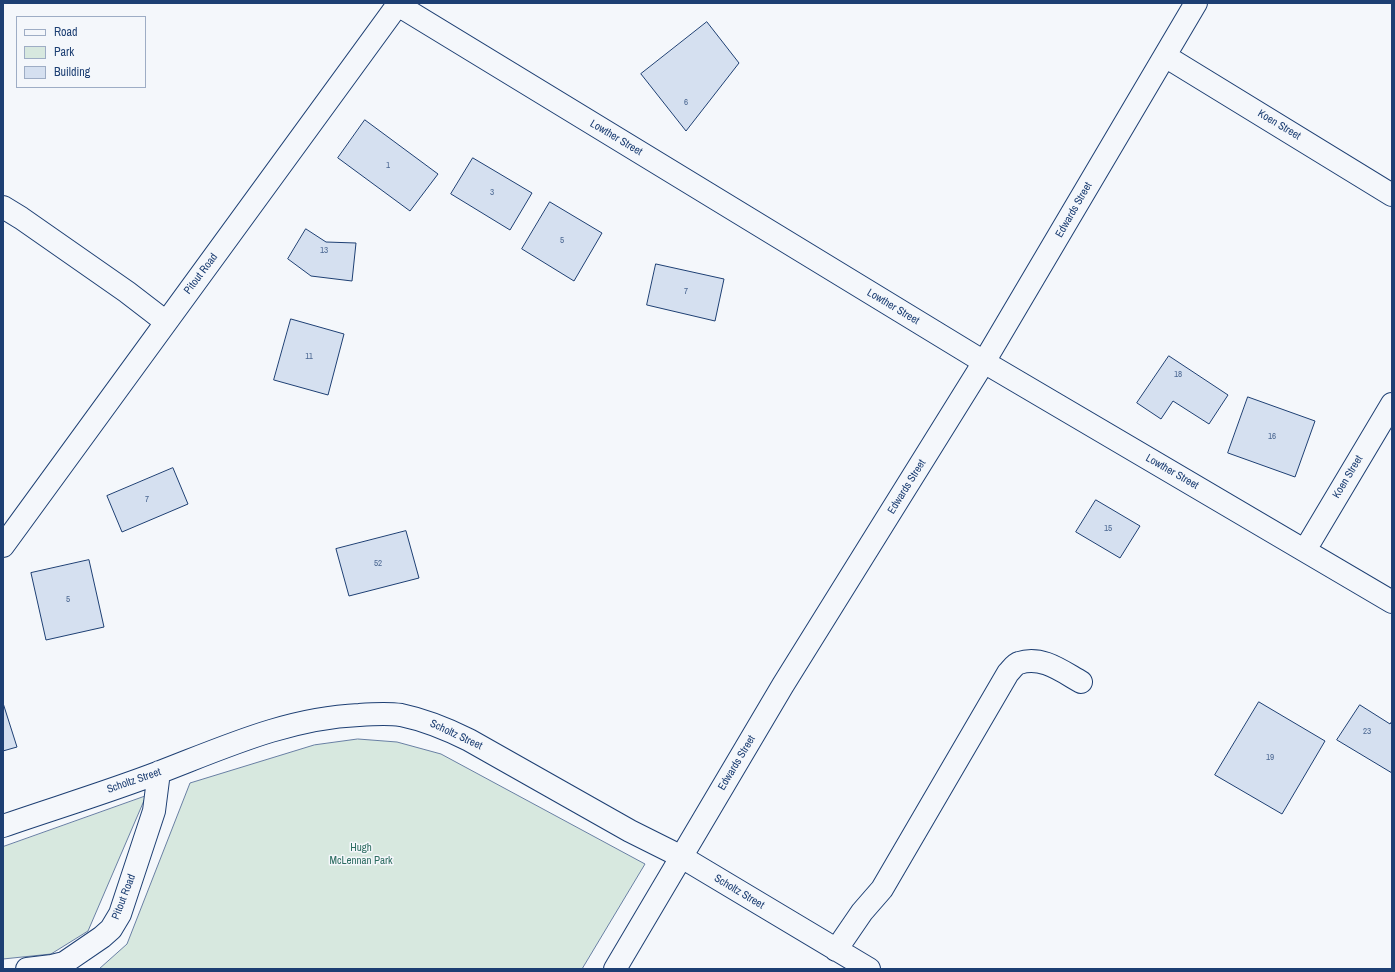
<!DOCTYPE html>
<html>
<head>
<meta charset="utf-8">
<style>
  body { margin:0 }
  #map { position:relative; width:1395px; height:972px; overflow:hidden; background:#f4f7fb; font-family:"Archivo Narrow",sans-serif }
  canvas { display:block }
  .frame { position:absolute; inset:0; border:4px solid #1d3f73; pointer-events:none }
  .legend { position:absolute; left:16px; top:16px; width:130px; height:72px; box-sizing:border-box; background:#f4f7fb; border:1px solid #9eadc5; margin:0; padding:5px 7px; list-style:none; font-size:12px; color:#1d3f73 }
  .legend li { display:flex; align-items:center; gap:8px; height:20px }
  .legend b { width:20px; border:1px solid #9eadc5 }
</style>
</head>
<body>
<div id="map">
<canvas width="1395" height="972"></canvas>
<div class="frame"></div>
<ul class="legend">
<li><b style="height:5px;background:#f4f7fb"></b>Road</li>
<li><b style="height:11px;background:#d7e8df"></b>Park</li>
<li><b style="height:11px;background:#d5e0f0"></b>Building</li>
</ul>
</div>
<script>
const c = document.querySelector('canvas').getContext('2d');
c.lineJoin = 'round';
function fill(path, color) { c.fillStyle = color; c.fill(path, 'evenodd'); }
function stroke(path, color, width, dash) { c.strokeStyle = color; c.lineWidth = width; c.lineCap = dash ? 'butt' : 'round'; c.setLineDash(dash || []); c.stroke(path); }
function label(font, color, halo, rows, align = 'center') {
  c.font = font + ' "Archivo Narrow",sans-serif'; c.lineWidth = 3; c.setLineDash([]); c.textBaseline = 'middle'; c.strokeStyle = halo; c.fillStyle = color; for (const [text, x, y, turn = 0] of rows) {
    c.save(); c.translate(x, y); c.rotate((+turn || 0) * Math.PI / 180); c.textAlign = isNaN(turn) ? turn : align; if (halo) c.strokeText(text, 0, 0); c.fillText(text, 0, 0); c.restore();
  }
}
const green = new Path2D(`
  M358,739L397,742L441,754L645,864L582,969H99L127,944L190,783L314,745Z
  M146,796L88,931L51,954L3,959V847Z`);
const building = new Path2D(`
  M707,22L739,63L686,131L641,74Z
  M365,120L438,174L410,211L338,158Z
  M473,158L532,193L510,230L451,194Z
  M550,202L602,233L574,281L522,249Z
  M306,229L326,242L356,243L352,281L311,276L288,259Z
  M656,264L724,279L715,321L647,305Z
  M291,319L344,334L328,395L274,380Z
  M1169,356L1228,395L1209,424L1173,401L1161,419L1137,403Z
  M1248,397L1315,421L1295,477L1228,453Z
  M173,468L188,504L122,532L107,496Z
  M1096,500L1140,526L1120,558L1076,532Z
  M406,531L419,578L349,596L336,549Z
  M89,560L104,627L46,640L31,573Z
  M1259,702L1325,741L1282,814L1215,775Z
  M3,703L17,747L3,751Z
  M1360,705L1390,724L1392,721V773L1337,740Z`);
const minor = new Path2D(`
  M398,5L984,362L1392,602
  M1165,56L1392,195
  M3,207L21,218L127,292L166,322
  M3,546L399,3
  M1305,550L1392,404
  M3,826C55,808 108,792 160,772C225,747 288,718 359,715C373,714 387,713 401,715C425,720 447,729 469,740L630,831L680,856L869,969
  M836,950L862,912L882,889L1008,673C1011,670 1015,664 1019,663C1042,655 1063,672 1081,682
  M27,969L52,966L64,963L102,937L111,929L120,914L154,811L159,772
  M615,969L783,685L984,362L1196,3`);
const numberNames = [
  ["6",686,103],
  ["1",388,166],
  ["3",492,193],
  ["5",562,241],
  ["13",324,251],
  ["7",686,292],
  ["11",309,357],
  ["18",1178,375],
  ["16",1272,437],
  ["7",147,500],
  ["15",1108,529],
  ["52",378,564],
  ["5",68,600],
  ["23",1367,732],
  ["19",1270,758]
];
const streetNames = [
  ["Koen Street",1279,125,31],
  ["Lowther Street",616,138,31],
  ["Edwards Street",1074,210,-60],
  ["Pitout Road",201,274,-53],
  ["Lowther Street",893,307,31],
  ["Lowther Street",1172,472,30],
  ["Koen Street",1348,477,-59],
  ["Edwards Street",907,487,-58],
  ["Scholtz Street",456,735,25],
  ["Edwards Street",737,763,-59],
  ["Scholtz Street",134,781,-19],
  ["Scholtz Street",739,892,31],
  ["Pitout Road",124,897,-69]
];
const parkNames = [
  ["Hugh",361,848],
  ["McLennan Park",361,861]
];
fill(green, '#d7e8df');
stroke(green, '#687fa3', 1);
fill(building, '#d5e0f0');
stroke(building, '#1d3f73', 1);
stroke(minor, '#1d3f73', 24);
stroke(minor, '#f4f7fb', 22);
label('9px', '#4b6792', null, numberNames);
label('11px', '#1d3f73', '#f4f7fb', streetNames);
label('11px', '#2c6c60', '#f4f7fb', parkNames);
</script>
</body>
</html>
